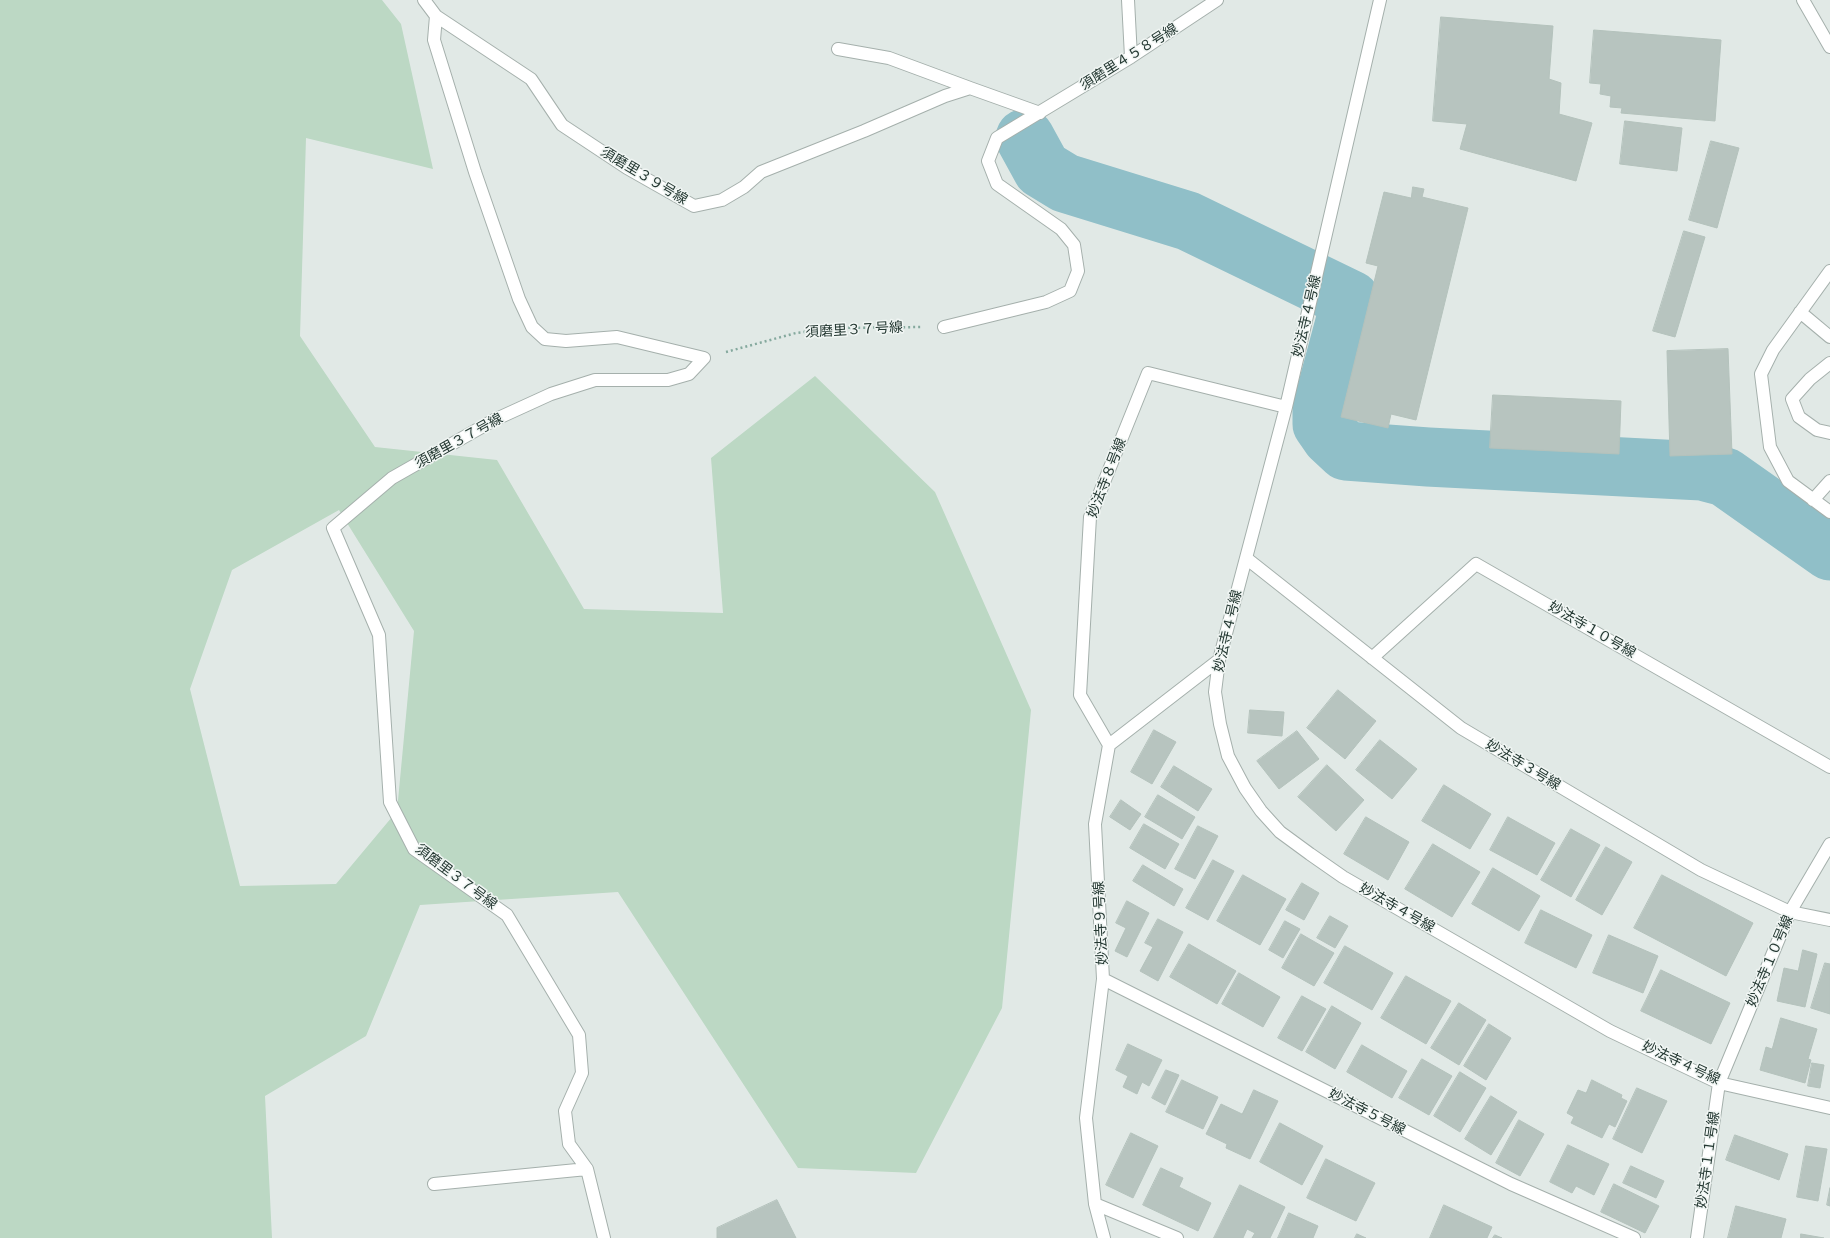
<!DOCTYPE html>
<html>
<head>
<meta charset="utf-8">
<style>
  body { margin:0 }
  canvas { display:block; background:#e1e9e6 }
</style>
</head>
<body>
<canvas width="1830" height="1238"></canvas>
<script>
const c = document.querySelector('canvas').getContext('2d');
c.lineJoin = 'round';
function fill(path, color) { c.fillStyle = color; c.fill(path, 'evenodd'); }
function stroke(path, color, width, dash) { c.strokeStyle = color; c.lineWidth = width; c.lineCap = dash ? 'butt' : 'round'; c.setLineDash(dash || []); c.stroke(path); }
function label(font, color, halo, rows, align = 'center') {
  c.font = font + ' Cabin,"Noto Sans JP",sans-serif'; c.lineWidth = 3; c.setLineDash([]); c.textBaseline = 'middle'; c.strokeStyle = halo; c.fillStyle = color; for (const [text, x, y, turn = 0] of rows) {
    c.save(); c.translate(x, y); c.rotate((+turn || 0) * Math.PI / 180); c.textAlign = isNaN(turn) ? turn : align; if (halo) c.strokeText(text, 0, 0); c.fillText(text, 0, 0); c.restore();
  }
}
const green = new Path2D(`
  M0,0H382L401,24L433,169L306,138L300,336L375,447L497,460L584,609L723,613L711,458L815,376L935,492L1031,710L1002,1008L916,1173L798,1168L618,892L420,905L366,1036L265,1096L272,1238H0ZM339,510L414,631L397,811L336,884L240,886L190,689L232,570Z`);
const river = new Path2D(`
  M1025,138L1042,169L1065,183L1188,221L1351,300L1322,408V424L1331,437L1346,451L1428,457L1702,471L1725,477L1830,551`);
const building = new Path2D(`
  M1441,17L1553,26L1549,79L1561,83L1559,114L1592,123L1576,181L1460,149L1467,124L1433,121Z
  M1594,30L1721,40L1715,121L1621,113L1622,108L1610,107L1611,96L1600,94L1601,84L1590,83Z
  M1625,121L1682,128L1677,171L1620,164Z
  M1711,141L1739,148L1717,228L1689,220Z
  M1413,187L1424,189L1422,197L1468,208L1416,420L1391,414L1388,428L1341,417L1378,266L1366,263L1384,192L1411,198Z
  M1684,231L1705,237L1675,337L1653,331Z
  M1728,349L1732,454L1670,456L1667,351Z
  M1493,395L1621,401L1619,454L1490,448Z
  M1338,690L1376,721L1345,759L1307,728Z
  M1250,710L1284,712L1282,736L1248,733Z
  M1154,730L1176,742L1152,784L1131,772Z
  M1297,731L1319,759L1279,789L1257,761Z
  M1380,740L1417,769L1392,799L1356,770Z
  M1327,765L1364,800L1336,831L1298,797Z
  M1174,766L1212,789L1198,811L1161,787Z
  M1444,785L1491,814L1470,849L1422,821Z
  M1158,795L1195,817L1182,839L1145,817Z
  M1121,800L1141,814L1130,830L1110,817Z
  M1366,817L1409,842L1388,880L1344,854Z
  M1508,817L1555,843L1537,875L1490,850Z
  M1144,824L1179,844L1165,869L1130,848Z
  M1198,826L1218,836L1195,879L1175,869Z
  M1571,829L1600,845L1571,897L1541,880Z
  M1433,844L1480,872L1452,917L1405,889Z
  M1606,847L1632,862L1602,915L1576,900Z
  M1213,860L1234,871L1208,920L1186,908Z
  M1143,865L1183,889L1174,906L1133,881Z
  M1493,868L1540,896L1519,931L1472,904Z
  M1243,875L1286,899L1260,945L1217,921Z
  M1662,875L1753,923L1726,976L1634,928Z
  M1302,883L1319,893L1304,920L1286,910Z
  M1127,901L1149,913L1127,957L1115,951L1126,928L1116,923Z
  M1541,910L1592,935L1576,968L1525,943Z
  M1330,916L1348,926L1335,948L1317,938Z
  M1158,919L1183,932L1158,981L1140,971L1153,947L1145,943Z
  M1285,921L1300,929L1283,958L1269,950Z
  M1301,934L1334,953L1314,986L1282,968Z
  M1609,935L1658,956L1643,993L1593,973Z
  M1189,944L1236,971L1217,1004L1170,977Z
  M1345,946L1393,973L1372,1010L1324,983Z
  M1803,950L1817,954L1805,1007L1777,1001L1784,968L1798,971Z
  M1825,963L1830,964V1014L1811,1008Z
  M1661,970L1730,1003L1711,1044L1641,1011Z
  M1239,973L1280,997L1263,1027L1222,1004Z
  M1406,976L1451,1001L1426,1044L1381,1018Z
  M1302,996L1326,1009L1302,1051L1278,1038Z
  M1459,1003L1486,1020L1459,1065L1431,1048Z
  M1332,1006L1361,1023L1335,1069L1306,1052Z
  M1781,1018L1817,1029L1808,1059L1811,1060L1805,1083L1760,1070L1766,1047L1772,1049Z
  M1489,1024L1511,1038L1486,1080L1464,1066Z
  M1128,1044L1162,1060L1149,1086L1142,1082L1137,1094L1123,1087L1128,1076L1116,1070Z
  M1362,1045L1407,1071L1392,1098L1347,1072Z
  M1422,1059L1452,1076L1429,1115L1399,1098Z
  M1812,1063L1824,1065L1820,1088L1808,1086Z
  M1166,1070L1179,1075L1165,1105L1152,1098Z
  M1460,1072L1486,1088L1460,1132L1434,1116Z
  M1182,1080L1218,1097L1203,1129L1166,1112Z
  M1592,1080L1622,1095L1621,1098L1627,1101L1615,1127L1609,1124L1602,1138L1571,1123L1574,1117L1567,1113L1578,1090L1586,1093Z
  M1637,1088L1667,1101L1642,1153L1613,1139Z
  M1254,1090L1278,1101L1250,1159L1226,1148L1227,1144L1206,1134L1221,1104L1242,1114Z
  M1491,1096L1517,1112L1491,1155L1465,1139Z
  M1519,1120L1544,1134L1520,1176L1496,1163Z
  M1280,1123L1323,1146L1302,1185L1260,1162Z
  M1131,1133L1158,1146L1133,1198L1106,1185Z
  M1735,1135L1788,1154L1779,1180L1726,1160Z
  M1568,1145L1609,1164L1594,1195L1576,1186L1572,1193L1550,1182Z
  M1806,1146L1827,1149L1818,1201L1797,1197Z
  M1326,1159L1375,1183L1356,1221L1307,1198Z
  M1631,1166L1664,1181L1656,1198L1623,1183Z
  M1161,1168L1183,1178L1179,1187L1211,1203L1198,1231L1143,1205Z
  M1614,1184L1659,1206L1645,1233L1601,1212Z
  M1240,1185L1285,1207L1270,1238H1252L1255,1233L1247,1229L1243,1238H1214Z
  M1830,1188V1206L1827,1205Z
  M777,1200L796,1238H717V1228Z
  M1444,1205L1492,1227L1487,1238H1430Z
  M1736,1206L1786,1219L1781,1238H1728Z
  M1289,1213L1318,1226L1313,1238H1278Z
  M1357,1234L1366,1238H1355Z
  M1801,1234L1824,1238H1801Z
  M1495,1235L1502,1238H1493Z`);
const path = new Path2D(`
  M726,352L796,333L837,328L922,327`);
const minor = new Path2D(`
  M424,0L436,16L434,40L475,172L519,299L532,327L545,339L566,341L617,337L704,358L689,374L668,380H595L551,394L494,420L392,478L333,528L379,635L390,802L414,849L507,915L579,1035L582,1073L565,1111L569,1144L587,1169
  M1128,0L1131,57
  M1380,0L1286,407L1219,660L1215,692L1220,724L1228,756L1245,788L1261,811L1280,832L1310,854L1343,877L1610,1031L1719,1083L1830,1108
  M1803,0L1830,47
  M436,16L531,79L562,125L627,168L694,206L722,200L744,187L761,172L864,131L945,96L970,88L1040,113
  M838,49L889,58L970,88
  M1830,271L1773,350L1761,374L1770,447L1788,481L1830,512
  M1800,312L1830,337
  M944,327L1046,302L1070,291L1078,271L1074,245L1061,229L997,184L988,161L997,138L1131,57L1217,0
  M1830,363L1810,379L1792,399L1799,417L1817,430L1830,433
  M1813,500L1830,481
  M1246,558L1461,728L1701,870L1790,912L1830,920
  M1372,658L1476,564L1830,767
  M1109,745L1080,695L1090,517L1148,373L1286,407
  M1103,979L1511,1184L1634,1238
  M434,1184L587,1169L604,1238
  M1095,1204L1177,1238
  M1104,1238L1095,1204L1086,1118L1103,979L1095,824L1109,745L1219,660
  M1697,1238L1719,1083L1790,912L1830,844`);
const streetNames = [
  ["須磨里４５８号線",1129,57,-32],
  ["須磨里３９号線",644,176,31],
  ["妙法寺４号線",1307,316,-77],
  ["須磨里３７号線",854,330,-3],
  ["須磨里３７号線",459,441,-29],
  ["妙法寺８号線",1107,478,-69],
  ["妙法寺１０号線",1592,630,30],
  ["妙法寺４号線",1228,631,-77],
  ["妙法寺３号線",1523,765,31],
  ["須磨里３７号線",456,877,37],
  ["妙法寺４号線",1397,908,30],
  ["妙法寺９号線",1101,923,-93],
  ["妙法寺１０号線",1770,961,-67],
  ["妙法寺４号線",1681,1063,25],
  ["妙法寺５号線",1367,1112,27],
  ["妙法寺１１号線",1708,1160,-82]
];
fill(green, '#bcd8c4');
stroke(river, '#90bfc8', 59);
fill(building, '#b7c4bf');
stroke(building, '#b4c2bc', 1);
stroke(minor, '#a5b0ac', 14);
stroke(path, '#85a99e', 2.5, [2, 3]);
stroke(minor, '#fff', 12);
label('14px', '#243832', '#f1f6f4', streetNames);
</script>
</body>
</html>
